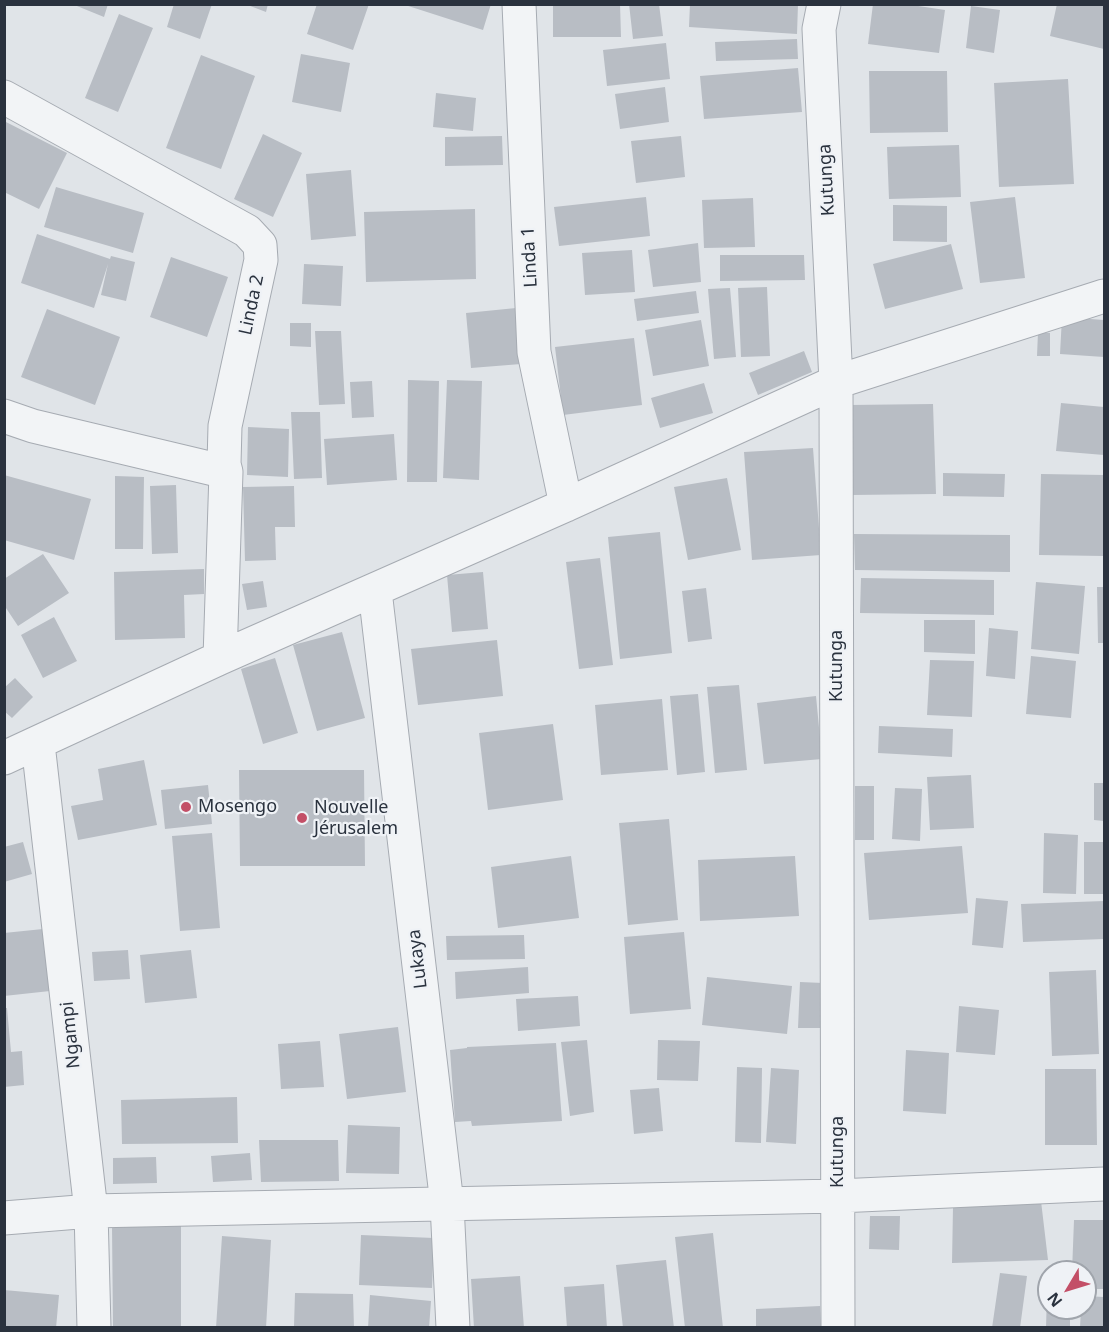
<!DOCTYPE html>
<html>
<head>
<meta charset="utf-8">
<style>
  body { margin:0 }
  #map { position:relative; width:1109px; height:1332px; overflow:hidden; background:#e0e4e8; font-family:"Noto Sans",sans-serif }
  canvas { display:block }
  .frame { position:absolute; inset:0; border:6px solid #2a323e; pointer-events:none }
  .north { position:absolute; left:1037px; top:1260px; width:60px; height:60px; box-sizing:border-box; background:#eff2f6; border:2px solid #a0a5ac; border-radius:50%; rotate:232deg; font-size:16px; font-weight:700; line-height:24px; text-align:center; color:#2a323e }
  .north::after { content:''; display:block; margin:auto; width:21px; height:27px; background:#c34f67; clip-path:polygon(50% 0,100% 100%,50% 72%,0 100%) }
</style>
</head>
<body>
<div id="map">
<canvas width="1109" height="1332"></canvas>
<div class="frame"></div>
<div class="north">N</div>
</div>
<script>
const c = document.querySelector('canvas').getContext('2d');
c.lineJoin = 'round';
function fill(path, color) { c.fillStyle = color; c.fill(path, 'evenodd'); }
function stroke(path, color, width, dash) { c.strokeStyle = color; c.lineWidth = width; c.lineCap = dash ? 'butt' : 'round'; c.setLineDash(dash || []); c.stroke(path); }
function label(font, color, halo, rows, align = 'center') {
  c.font = font + ' "Noto Sans",sans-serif'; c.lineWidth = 4.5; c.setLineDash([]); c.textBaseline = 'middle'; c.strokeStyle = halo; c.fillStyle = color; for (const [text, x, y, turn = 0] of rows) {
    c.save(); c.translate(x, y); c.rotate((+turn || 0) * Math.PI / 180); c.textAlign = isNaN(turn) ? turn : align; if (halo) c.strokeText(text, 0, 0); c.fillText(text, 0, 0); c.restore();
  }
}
const building = new Path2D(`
  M72,4H108L104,17Z
  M174,4H212L200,39L167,27Z
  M245,4H268L266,12Z
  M317,4H369L353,50L307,34Z
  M402,4H491L483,30Z
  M553,4H620L621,37H553Z
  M629,4H659L663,36L633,39Z
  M690,4H798L797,34L689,27Z
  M873,4H905L945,10L939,53L868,44Z
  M1057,4H1104V49L1050,36Z
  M971,6L1000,10L994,53L966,48Z
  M119,14L153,28L118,112L85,98Z
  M797,39L798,59L716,61L715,42Z
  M666,43L670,79L607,86L603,50Z
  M301,54L350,63L341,112L292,102Z
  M201,55L255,76L221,169L166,148Z
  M798,68L802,112L704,119L700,76Z
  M869,71H947L948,132L870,133Z
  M1068,79L1074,184L999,187L994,83Z
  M665,87L669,122L620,129L615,94Z
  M436,93L476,98L473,131L433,127Z
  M4,121L67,153L39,209L4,192Z
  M263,134L302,153L273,217L234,199Z
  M502,136L503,165L445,166V137Z
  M681,136L685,177L636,183L631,141Z
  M959,145L961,197L889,199L887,147Z
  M351,170L356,236L311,240L306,174Z
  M56,187L144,213L133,253L44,227Z
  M646,197L650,236L559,246L554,207Z
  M1015,197L1025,278L980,283L970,202Z
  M753,198L755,247L704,248L702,200Z
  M893,205L947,206V242L893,241Z
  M475,209L476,279L366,282L364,212Z
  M37,234L110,259L111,256L135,262L126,301L101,295L108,264L94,308L21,283Z
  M698,243L701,282L653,287L648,250Z
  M951,244L963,289L885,309L873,264Z
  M632,250L635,292L585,295L582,253Z
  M720,255H804L805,280L720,281Z
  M171,257L228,277L207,337L150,317Z
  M304,264L343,266L341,306L302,304Z
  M767,287L770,356L741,357L738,288Z
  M730,288L736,357L714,359L708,289Z
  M696,291L699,313L637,321L634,299Z
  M516,308L521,364L471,368L466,313Z
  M47,309L120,337L95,405L21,377Z
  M1062,317L1104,320V357L1060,354Z
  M701,320L709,366L653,376L645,330Z
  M290,323H311V347L290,346Z
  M315,331H341L345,404L319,405Z
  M1038,332L1050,333V356H1037Z
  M634,338L642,405L563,415L555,347Z
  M804,351L812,372L758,395L749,373Z
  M408,380L439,381L437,482H407Z
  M447,380L482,381L479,480L443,478Z
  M372,381L374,417L352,418L350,382Z
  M704,383L713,413L660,428L651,398Z
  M1061,403L1104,407V455L1056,451Z
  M933,404L936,494L852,495L850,405Z
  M291,412H320L322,478L294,479Z
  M248,427L289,429L288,477L247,475Z
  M394,434L397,480L327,485L324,439Z
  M813,448L821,555L752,560L744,452Z
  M943,473L1005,474L1004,497L943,496Z
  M1041,474L1104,475V556L1039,555Z
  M4,475L91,499L74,560L4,540Z
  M115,476L144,477L143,549H115Z
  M727,478L741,550L688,560L674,487Z
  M176,485L178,553L152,554L150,486Z
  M294,486L295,527H275L276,560L245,561L243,487Z
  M660,532L672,653L620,659L608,537Z
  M854,534L1010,535V572L855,570Z
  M43,554L69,593L18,626L4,605V579Z
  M600,558L613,665L579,669L566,562Z
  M204,569V594L184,595L185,638L115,640L114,572Z
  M483,572L488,629L452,632L447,575Z
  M861,578L994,580V615L860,613Z
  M263,581L267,607L247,610L242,584Z
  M1036,582L1085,586L1079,654L1031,649Z
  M1097,587H1104V643H1098Z
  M706,588L712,639L688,642L682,591Z
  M54,617L77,661L43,678L21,635Z
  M924,620H975V654L924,652Z
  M989,628L1018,631L1015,679L986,676Z
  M342,632L365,718L317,731L293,645Z
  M497,640L503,696L418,705L411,649Z
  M1031,656L1076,661L1071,718L1026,714Z
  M275,658L298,733L263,744L241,669Z
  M930,660L974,661L972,717L927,715Z
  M15,678L33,697L12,718L4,711V688Z
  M739,685L747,770L715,773L707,687Z
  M698,694L705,772L677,775L670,696Z
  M816,696L822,759L764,764L757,703Z
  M662,699L668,770L601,775L595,705Z
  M553,724L563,800L488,810L479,733Z
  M879,726L953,729L952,757L878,753Z
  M144,760L157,825L78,840L71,806L103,800L98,769Z
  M239,770H364L365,866H240Z
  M971,775L974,828L930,830L927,777Z
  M1094,783H1104V821L1094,820Z
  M208,785L212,824L165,829L161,790Z
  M855,786H874V840H855Z
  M895,788L922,789L920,841L892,839Z
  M669,819L678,920L628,925L619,823Z
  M212,833L220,928L180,931L172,836Z
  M1044,833L1078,835L1076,894L1043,893Z
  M23,842L32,874L4,882V847Z
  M1084,842H1104V894H1084Z
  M962,846L968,913L869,920L864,853Z
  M571,856L579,918L498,928L491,867Z
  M795,856L799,916L700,921L698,860Z
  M976,898L1008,901L1003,948L972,945Z
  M1104,901V939L1023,942L1021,904Z
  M43,929L50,991L4,996V933Z
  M684,932L691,1009L630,1014L624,937Z
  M524,935L525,959L447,960L446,936Z
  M128,950L130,979L94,981L92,952Z
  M191,950L197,998L145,1003L140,955Z
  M528,967L529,993L456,999L455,972Z
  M1096,970L1099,1054L1052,1056L1049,972Z
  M707,977L792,986L787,1034L702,1025Z
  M800,982L823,983L822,1028H798Z
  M578,996L580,1026L518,1031L516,999Z
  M959,1006L999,1010L995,1055L956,1052Z
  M4,1008H7L11,1052L22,1051L24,1085L4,1087Z
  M398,1027L406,1092L347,1099L339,1034Z
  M587,1040L594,1112L570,1116L561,1042Z
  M658,1040L700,1041L698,1081L657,1080Z
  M320,1041L324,1087L281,1089L278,1044Z
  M556,1043L562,1121L472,1126L471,1121L455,1122L450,1050L467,1048V1047Z
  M906,1050L949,1053L946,1114L903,1111Z
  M737,1067L762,1068L761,1143L735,1142Z
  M771,1068L799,1070L796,1144L766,1142Z
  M1045,1069H1096L1097,1145H1045Z
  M659,1088L663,1131L634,1134L630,1090Z
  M237,1097L238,1143L122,1144L121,1100Z
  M348,1125L400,1127L399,1174L346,1173Z
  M259,1140H338L339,1181L261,1182Z
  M250,1153L252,1180L213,1182L211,1156Z
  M156,1157L157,1183L113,1184V1158Z
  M1041,1201L1048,1260L952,1263L953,1207Z
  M870,1216H900L899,1250L869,1249Z
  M1074,1220H1104V1289H1085V1272H1072Z
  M112,1226H181V1328H113Z
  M713,1233L723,1328H685L675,1237Z
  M361,1235L434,1238L432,1288L359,1285Z
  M222,1236L271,1240L266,1328H216Z
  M666,1260L674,1328H623L616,1265Z
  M1000,1273L1027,1276L1020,1328H992Z
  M520,1276L524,1328H474L471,1279Z
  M604,1284L607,1328H567L564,1287Z
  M4,1290L59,1295L56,1328H4Z
  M295,1293L353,1294L354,1328L294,1326Z
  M1047,1293H1049V1308H1070V1328H1046Z
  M370,1295L431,1301L429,1328H368Z
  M1085,1296L1104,1297V1328H1080L1081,1308H1085Z
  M820,1306L821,1328H756V1309Z`);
const minor = new Path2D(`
  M519,4L534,352L566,505
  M824,4L819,29L836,382L838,1328
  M4,97L247,231L260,245L261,260L225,426L224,464L226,472L220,658
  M4,416L33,426L226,472
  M375,591L447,1204L453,1328
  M38,744L91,1211L94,1328
  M4,758L220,658L566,505L836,382L1104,296
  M4,1218L91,1211L838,1196L1104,1184`);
const markers = [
  [186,807,6,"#c34f67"],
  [302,818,6,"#c34f67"]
];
const streetNames = [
  ["Kutunga",827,180,-93],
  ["Linda 1",530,257,-93],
  ["Linda 2",252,305,-78],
  ["Kutunga",837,666,-90],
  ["Lukaya",418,959,-97],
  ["Ngampi",71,1035,-96],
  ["Kutunga",838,1152,-90]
];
const poiNames = [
  ["Mosengo",198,807],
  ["Nouvelle",314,808],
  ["Jérusalem",314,829]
];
fill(building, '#b8bdc4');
stroke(minor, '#a6abb2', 35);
stroke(minor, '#f2f4f6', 33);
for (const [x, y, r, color] of markers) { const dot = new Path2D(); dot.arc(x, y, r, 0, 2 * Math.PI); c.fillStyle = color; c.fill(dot); stroke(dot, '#eff2f6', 2); }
label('18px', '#2a323e', '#eff2f6', streetNames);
label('18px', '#2a323e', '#eff2f6', poiNames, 'left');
</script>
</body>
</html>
